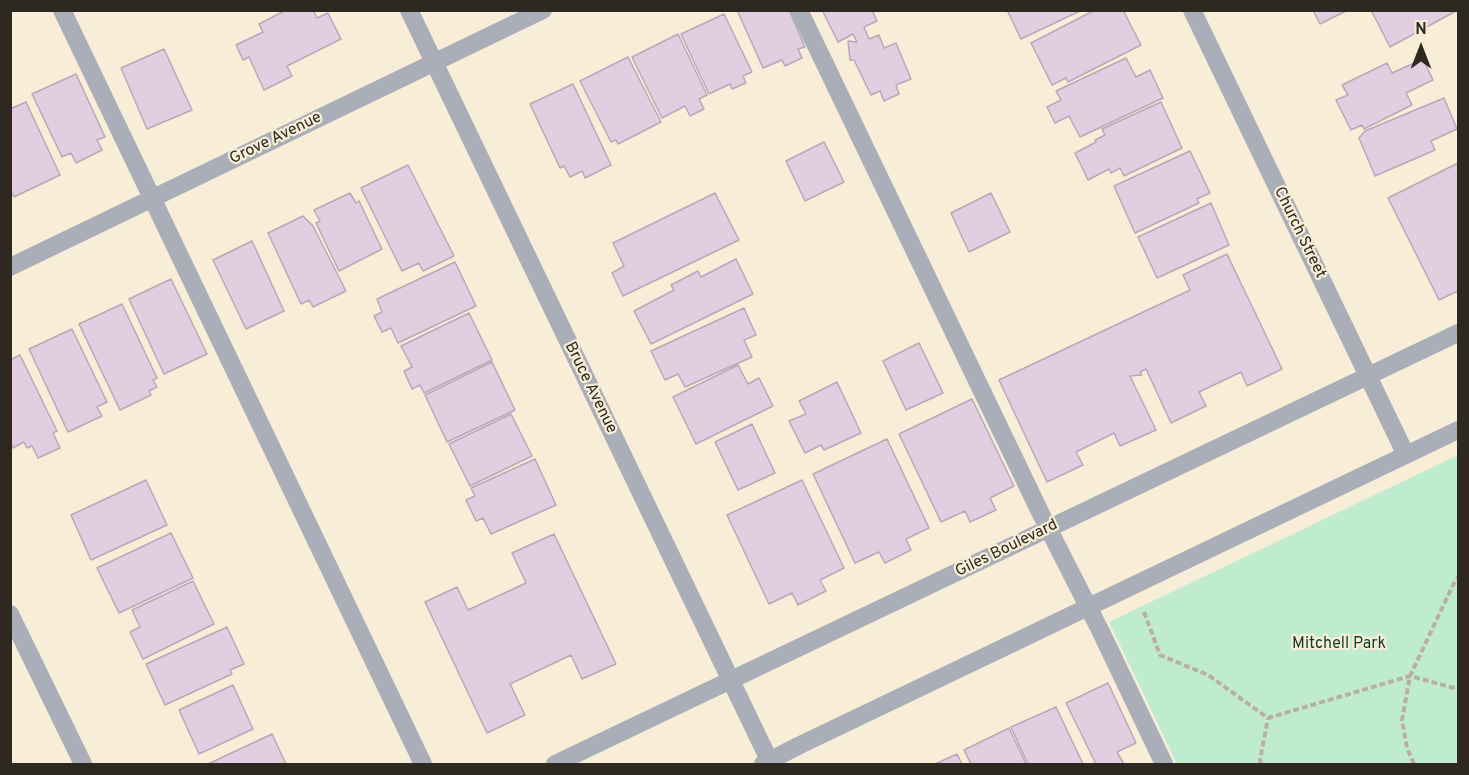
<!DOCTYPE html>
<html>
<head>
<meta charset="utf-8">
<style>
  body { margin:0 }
  #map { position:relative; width:1469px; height:775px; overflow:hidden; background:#f8eed7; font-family:Overpass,sans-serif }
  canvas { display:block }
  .frame { position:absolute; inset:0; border:12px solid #2d2921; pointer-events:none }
  .north { position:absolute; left:1391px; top:18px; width:60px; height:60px; -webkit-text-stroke:4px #f8eed7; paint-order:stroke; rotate:0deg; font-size:16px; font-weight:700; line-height:24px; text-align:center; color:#2d2921 }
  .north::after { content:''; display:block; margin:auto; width:21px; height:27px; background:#2d2921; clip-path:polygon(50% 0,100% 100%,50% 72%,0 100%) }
</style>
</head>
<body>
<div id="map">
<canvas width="1469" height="775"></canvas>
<div class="frame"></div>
<div class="north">N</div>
</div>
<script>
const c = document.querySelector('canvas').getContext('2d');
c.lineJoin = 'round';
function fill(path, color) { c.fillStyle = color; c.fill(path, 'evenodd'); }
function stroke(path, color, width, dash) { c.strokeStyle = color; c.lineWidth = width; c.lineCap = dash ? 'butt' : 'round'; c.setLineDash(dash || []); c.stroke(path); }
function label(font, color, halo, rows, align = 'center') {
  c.font = font + ' Overpass,sans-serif'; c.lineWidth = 4.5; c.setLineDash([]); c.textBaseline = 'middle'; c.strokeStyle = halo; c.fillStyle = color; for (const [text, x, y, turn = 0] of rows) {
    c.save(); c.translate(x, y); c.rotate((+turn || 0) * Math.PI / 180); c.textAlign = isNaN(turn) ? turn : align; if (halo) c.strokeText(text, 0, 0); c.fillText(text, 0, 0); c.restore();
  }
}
const green = new Path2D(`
  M1458,455V764H1177L1109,622Z`);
const building = new Path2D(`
  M286,10H313L317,18L328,13L341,39L287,66L292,76L264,90L249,57L243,60L236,45L263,32L259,24Z
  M737,10H789L805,47L798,49L802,58L785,66L782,60L763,68Z
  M822,10H872L877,21L864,27L869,39L879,35L884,48L896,43L911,79L896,85L899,94L884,101L880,91L871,95L854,60H850L848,41L857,42L853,34L838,42Z
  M1007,10H1082L1021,39Z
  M1095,10H1123L1141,45L1068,82L1066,78L1052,85L1031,43Z
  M1313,10H1348L1320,24Z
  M1371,10H1455L1456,11L1390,47Z
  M724,14L752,72L743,76L746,83L732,89L730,84L709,94L681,34Z
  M678,34L707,95L699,99L704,109L690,116L685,106L662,118L632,57Z
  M164,49L192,110L147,129L121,68Z
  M628,57L661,122L618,144L616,140L611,142L580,81Z
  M1126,58L1136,77L1150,70L1163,98L1080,137L1069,116L1055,123L1047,107L1061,100L1056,91Z
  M1423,59L1433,80L1406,93L1412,105L1364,129L1362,125L1351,130L1336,100L1348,95L1342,85L1387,63L1392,73Z
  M76,74L105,137L97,140L102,150L76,163L71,153L62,157L32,94Z
  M573,84L611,165L585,178L582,171L570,177L564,166L560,168L530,104Z
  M1444,98L1457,129L1431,141L1435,150L1375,176L1359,138L1365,131Z
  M26,102L60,175L14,197L10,190V109Z
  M1161,102L1182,148L1124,176L1120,168L1111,173L1109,169L1088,180L1075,153L1096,142L1095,140L1105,135L1102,129Z
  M824,142L844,182L805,201L786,161Z
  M1190,151L1210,193L1197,199L1199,203L1135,233L1114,186Z
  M1458,163V291L1439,300L1388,198Z
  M408,165L454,256L423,271L419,263L402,271L361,188Z
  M350,193L356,203L359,201L382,249L339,271L316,223L320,221L314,210Z
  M715,193L739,240L623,296L612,273L624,266L613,243Z
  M991,193L1010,232L969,252L951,213Z
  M1211,203L1229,245L1157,278L1138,237Z
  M303,216L313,226L346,291L313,307L309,300L301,304L268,233Z
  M252,241L284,311L246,329L213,260Z
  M1227,254L1282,369L1247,386L1241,372L1199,392L1206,406L1171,423L1146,369L1140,372L1142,375L1130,376L1156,430L1120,446L1114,433L1076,452L1083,465L1047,482L999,380L1190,290L1183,275Z
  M736,259L753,294L651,344L634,311L674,290L671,285L698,271L701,277Z
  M455,262L476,306L398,343L391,328L382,332L374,316L382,312L377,299Z
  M171,279L207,354L164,374L129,299Z
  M122,304L157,378L153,380L157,387L149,391L151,395L120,410L79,324Z
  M744,308L756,335L744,340L752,357L685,387L678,374L665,380L651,351Z
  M469,313L492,360L424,393L420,385L412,389L404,371L412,367L401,346Z
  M72,329L107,402L97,407L102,416L68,432L29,349Z
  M919,343L943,393L906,410L883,361Z
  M20,355L57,431L53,433L60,448L38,458L32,446L27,448L24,442L13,448L10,442V360Z
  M492,362L515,410L447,442L425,395Z
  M738,365L748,384L759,378L773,406L696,444L673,397Z
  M837,382L861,433L824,450L821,445L805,453L789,421L806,414L799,401Z
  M972,399L1014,486L990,498L996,510L970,522L965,511L941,522L899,434Z
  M511,414L532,456L470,486L449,444Z
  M752,424L775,473L738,490L715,442Z
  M887,439L929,528L906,539L911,550L885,563L879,552L855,563L813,474Z
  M535,459L556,505L491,534L483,518L476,521L466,500L475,496L471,488Z
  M146,480L167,525L91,560L71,515Z
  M802,480L844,568L820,580L826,591L798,605L792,593L769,604L727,515Z
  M171,533L193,578L119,613L97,568Z
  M554,534L616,664L582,679L571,655L510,684L525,715L487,733L425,602L457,587L468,610L526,583L512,553Z
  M193,581L214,624L143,659L130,632L140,627L132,610Z
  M227,627L244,664L230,670L232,674L165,705L146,664Z
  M1108,683L1136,743L1117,752L1124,764H1096L1066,703Z
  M233,685L253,729L199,754L179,710Z
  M1056,707L1083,764H1028L1011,727Z
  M1009,728L1026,764H971L964,750Z
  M272,734L286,764H208Z
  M957,754L962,764H935Z`);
const path = new Path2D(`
  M1144,612L1160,655L1208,675L1268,718L1410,676L1458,689
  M1261,764L1260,760L1268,718
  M1414,764L1407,748L1402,720L1410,676L1453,585L1458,577`);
const lane = new Path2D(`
  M62,10L423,764
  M799,10L1040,512L1101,632L1164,764`);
const street = new Path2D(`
  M409,10L771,764
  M1192,10L1406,455
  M10,267L543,10
  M10,614L83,764
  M555,764L1458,333
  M763,764L798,746L1458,430`);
const streetNames = [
  ["Grove Avenue",276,139,-26],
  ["Church Street",1299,233,64],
  ["Bruce Avenue",590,388,64],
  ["Giles Boulevard",1007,549,-26]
];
const parkNames = [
  ["Mitchell Park",1339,645]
];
fill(green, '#bfebcf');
fill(building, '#e1cee0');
stroke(building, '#b9a8b9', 1.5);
stroke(path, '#b9b19e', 4, [6, 3]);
stroke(lane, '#aaaeb8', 18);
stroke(street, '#aaaeb8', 18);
label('16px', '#2d2921', '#f8eed7', streetNames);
label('16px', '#103e26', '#f8eed7', parkNames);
</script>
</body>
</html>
